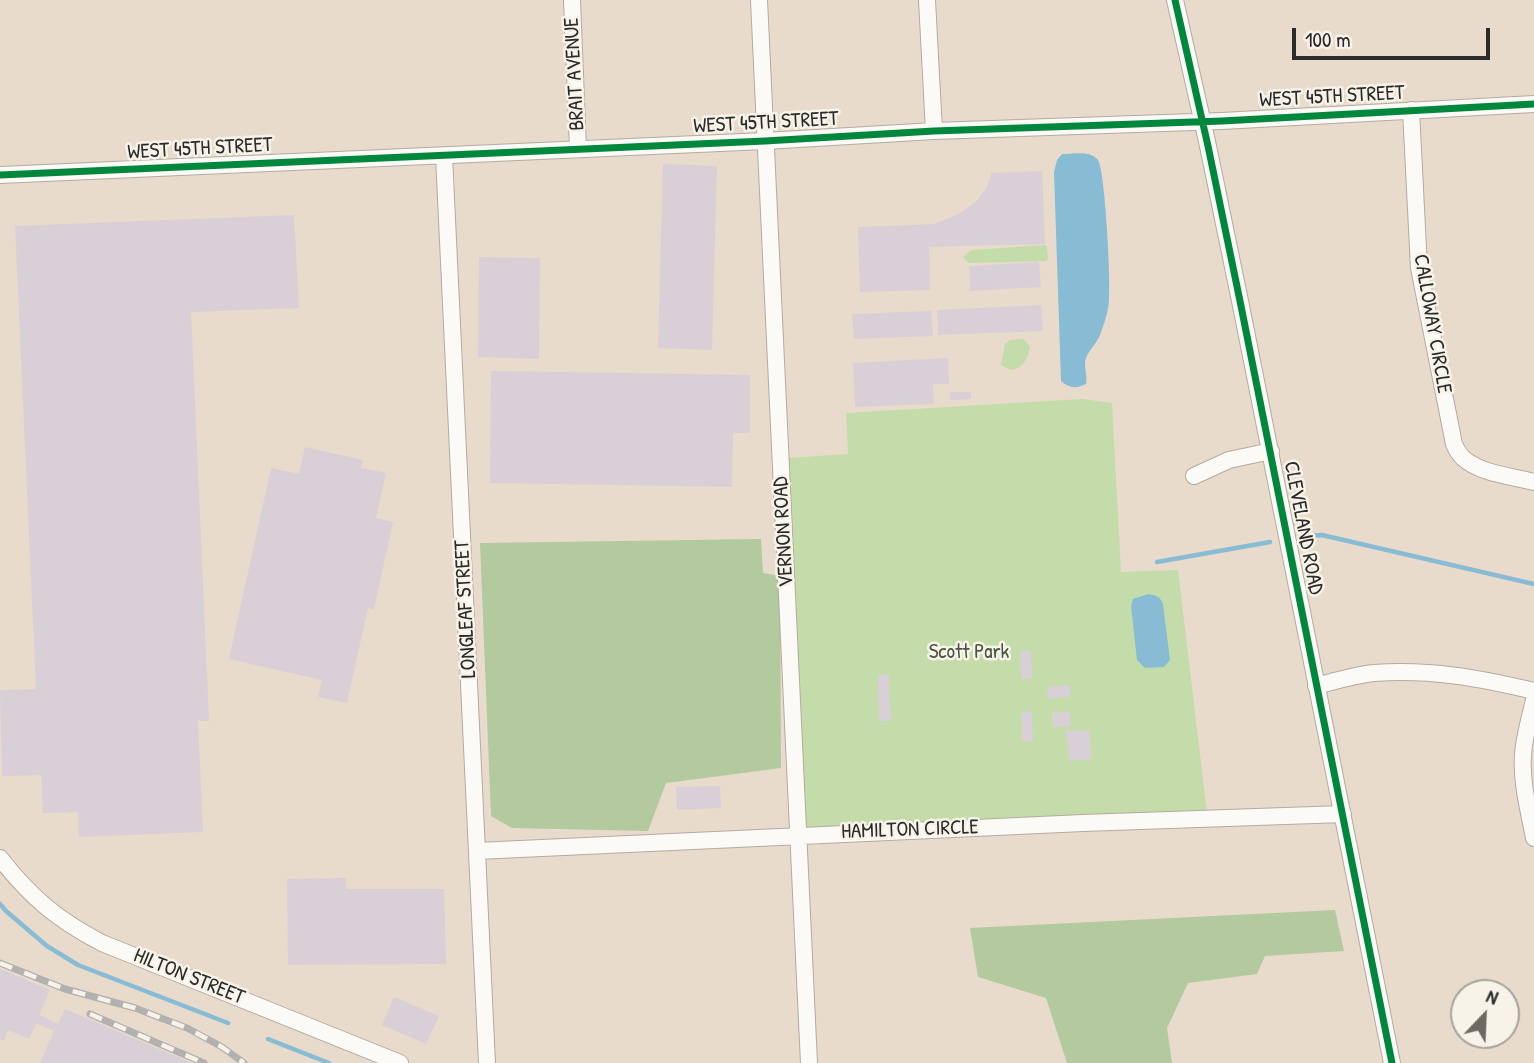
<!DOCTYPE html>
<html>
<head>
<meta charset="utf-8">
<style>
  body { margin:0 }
  #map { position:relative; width:1534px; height:1063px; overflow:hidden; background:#e8dbcb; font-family:"Patrick Hand",sans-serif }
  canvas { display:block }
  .north { position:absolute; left:1450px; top:979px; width:70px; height:70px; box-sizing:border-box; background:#f7f3e8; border:2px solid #a5a39c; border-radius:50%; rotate:23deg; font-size:19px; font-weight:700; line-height:28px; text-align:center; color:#2b2b2b }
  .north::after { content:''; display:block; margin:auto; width:24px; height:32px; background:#6d6963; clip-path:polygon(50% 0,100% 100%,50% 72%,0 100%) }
  .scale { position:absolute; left:1292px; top:28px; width:198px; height:32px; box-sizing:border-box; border:4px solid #2b2b2b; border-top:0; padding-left:9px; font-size:21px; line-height:24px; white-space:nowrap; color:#2b2b2b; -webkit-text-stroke:5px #f7f3e8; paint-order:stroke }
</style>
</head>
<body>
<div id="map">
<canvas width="1534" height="1063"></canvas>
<div class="north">N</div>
<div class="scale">100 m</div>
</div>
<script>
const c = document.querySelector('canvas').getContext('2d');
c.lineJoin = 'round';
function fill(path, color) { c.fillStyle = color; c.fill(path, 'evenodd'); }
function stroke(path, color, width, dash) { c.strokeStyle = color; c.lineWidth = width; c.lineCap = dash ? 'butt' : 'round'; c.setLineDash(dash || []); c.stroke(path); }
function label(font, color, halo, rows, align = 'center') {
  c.font = font + ' "Patrick Hand",sans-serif'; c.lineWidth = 5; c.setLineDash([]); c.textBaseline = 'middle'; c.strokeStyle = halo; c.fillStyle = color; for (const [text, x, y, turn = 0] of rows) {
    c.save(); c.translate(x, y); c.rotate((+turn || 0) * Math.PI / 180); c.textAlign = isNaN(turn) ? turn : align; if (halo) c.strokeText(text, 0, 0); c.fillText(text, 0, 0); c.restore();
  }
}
const green = new Path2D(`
  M1045,245L1047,247L1048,258L1046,261L970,263L966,261L963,257L972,250Z
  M1024,339L1030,347C1028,359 1023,368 1011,370L1001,365L1005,344L1010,340Z
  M1082,399L1112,403L1121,572L1178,570L1207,813L805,829L787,458L848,454L846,413Z`);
const forest = new Path2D(`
  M761,539L763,573L780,576L781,768L666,783L648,831L512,828L491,816L480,543Z
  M1335,910L1344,951L1265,956L1257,974L1188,983L1167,1028L1172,1063H1067L1046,998L978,977L970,928Z`);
const water = new Path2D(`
  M1062,154C1072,154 1091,150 1098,160C1105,170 1111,281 1109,299C1109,309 1104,325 1100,335C1097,343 1089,350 1086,358C1083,366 1088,375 1086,384C1076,389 1069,388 1061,381L1054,172L1057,160Z
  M1148,594C1155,595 1160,596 1163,604L1170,660L1164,667L1145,668L1137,660L1131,606L1133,599Z`);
const stream = new Path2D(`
  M1306,536L1322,535L1534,584
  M1157,562L1270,542
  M0,904L6,911L47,946L78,965L228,1023
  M268,1039L329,1063`);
const building = new Path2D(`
  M663,164L717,166L712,350L658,348Z
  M1042,171L1045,244L929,247L930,290L860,292L858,227L935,224L958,214L976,202L985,190L990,180L991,173Z
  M294,215L299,308L191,312L209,721H198L203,832L79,837L78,812L43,813L41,775L2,776L0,690L36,689L15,226Z
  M479,257L540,258L539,359L478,357Z
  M1039,262L1041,287L970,291L969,266Z
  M1041,305L1043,331L938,335L937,310Z
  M931,311L933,336L854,339L852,314Z
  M948,358L949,384H933L934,404L855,407L853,363Z
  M491,371L750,375V433H733L732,487L490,483Z
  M950,392H971V399L950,400Z
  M305,447L363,460L361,468L386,473L376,518L393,522L374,609L368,608L347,703L318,697L322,680L229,659L271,468L299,474Z
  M1020,651H1031L1032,679H1021Z
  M878,675H889L891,721H879Z
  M1070,685V697L1048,699L1047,687Z
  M1032,711L1033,741H1022L1021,712Z
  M1070,712L1071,726L1053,727L1052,713Z
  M1089,730L1092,759L1069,761L1066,731Z
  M720,786L721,808L677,810L676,787Z
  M346,878V889H444L446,964L288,965L287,879Z
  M0,969L50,990L39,1015L58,1024L65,1009L192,1063H40L54,1031L36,1023L29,1039L8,1030L4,1041L0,1039Z
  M394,997L439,1016L426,1044L382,1025Z`);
const minor = new Path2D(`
  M572,0L578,149
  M759,0L809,1063
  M927,0L934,131
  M1175,0L1208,146L1240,301L1392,1063
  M1411,110L1419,268L1454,444C1456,449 1459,454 1463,458C1481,474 1512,476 1534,482
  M444,156L487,1063
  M0,175L765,141L934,131L1222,121L1534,104
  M1194,476L1229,460L1271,451
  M1316,686C1335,681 1355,675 1374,673C1431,669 1479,678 1534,691
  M1534,700C1530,718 1524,737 1523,755C1521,783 1529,811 1534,838
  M477,851L1083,823L1343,814
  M0,858C31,898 58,920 102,943L400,1063`);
const rail = new Path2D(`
  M0,963L65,989L135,1008L187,1028L222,1047L244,1063
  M90,1014L204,1063`);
const cycleway = new Path2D(`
  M1175,0L1208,146L1240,301L1392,1063
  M0,175L765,141L934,131L1222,121L1534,104`);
const streetNames = [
  ["BRAIT AVENUE",575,74,-93],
  ["WEST 45TH STREET",1332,97,-3],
  ["WEST 45TH STREET",766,123,-3],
  ["WEST 45TH STREET",200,149,-3],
  ["CALLOWAY CIRCLE",1432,324,80],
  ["CLEVELAND ROAD",1303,528,79],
  ["VERNON ROAD",784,532,-93],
  ["LONGLEAF STREET",466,609,-93],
  ["HAMILTON CIRCLE",910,830,-2],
  ["HILTON STREET",189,977,22]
];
const parkNames = [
  ["Scott Park",969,652]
];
fill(green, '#c4dca9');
fill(forest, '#b2ca9d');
fill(water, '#88bcd5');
stroke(stream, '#88bcd5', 4.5);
fill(building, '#d9cfd7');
stroke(minor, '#b3aba1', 18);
stroke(minor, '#fcfaf7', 16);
stroke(rail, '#b3b1af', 7);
stroke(rail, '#f7f3e8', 4.5, [13]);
stroke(cycleway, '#00873e', 7);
label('21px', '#2b2b2b', '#f7f3e8', streetNames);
label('21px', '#4a5744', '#f7f3e8', parkNames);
</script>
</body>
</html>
